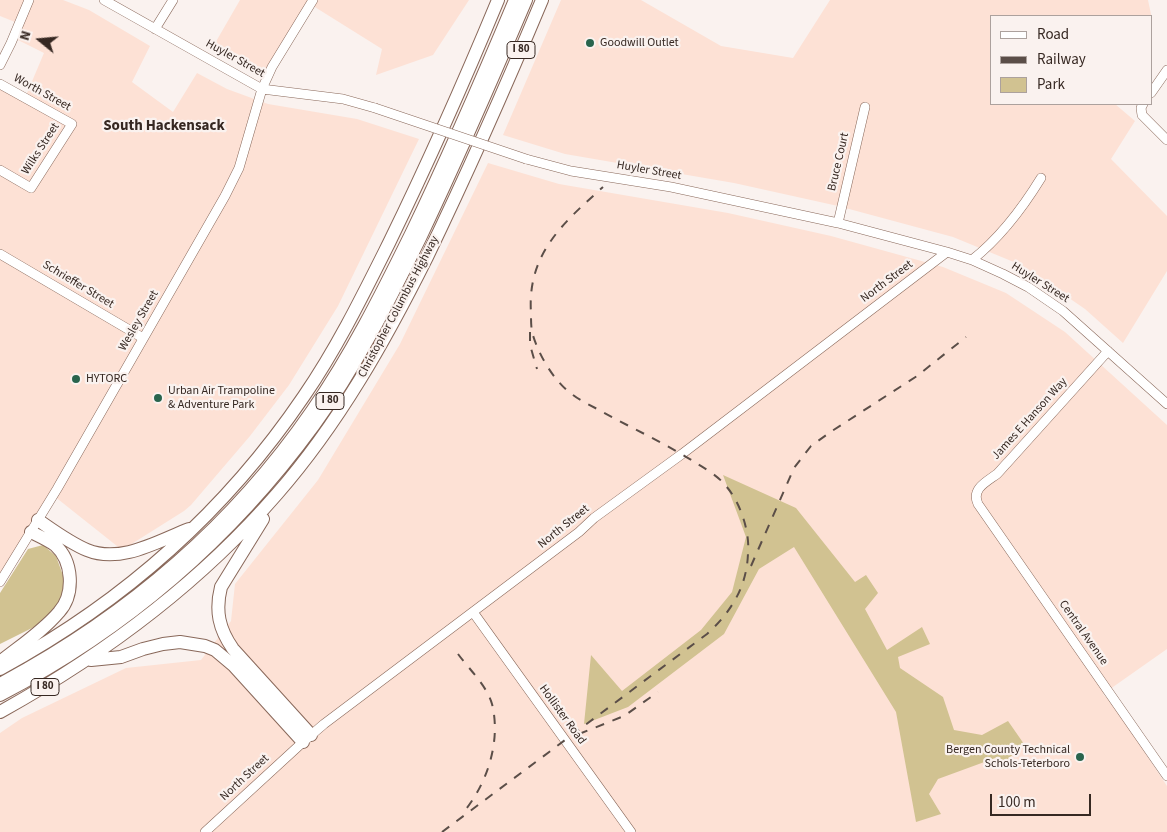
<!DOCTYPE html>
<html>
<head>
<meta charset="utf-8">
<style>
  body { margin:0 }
  #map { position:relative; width:1167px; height:832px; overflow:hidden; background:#faf2ef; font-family:"Source Sans 3",sans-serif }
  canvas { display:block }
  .legend { position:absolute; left:990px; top:15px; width:162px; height:90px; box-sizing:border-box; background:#faf2ef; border:1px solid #aca19d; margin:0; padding:6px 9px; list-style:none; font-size:15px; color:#362822 }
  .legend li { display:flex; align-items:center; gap:10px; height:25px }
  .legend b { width:25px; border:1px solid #aca19d }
  .north { position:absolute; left:15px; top:15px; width:50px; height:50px; -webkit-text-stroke:4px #faf2ef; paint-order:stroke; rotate:287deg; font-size:14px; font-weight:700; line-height:20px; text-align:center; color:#362822 }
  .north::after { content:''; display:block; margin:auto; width:18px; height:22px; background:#362822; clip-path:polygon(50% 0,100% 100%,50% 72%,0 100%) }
  .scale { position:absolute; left:990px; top:794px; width:101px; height:22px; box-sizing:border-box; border:2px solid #362822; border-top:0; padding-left:6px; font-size:15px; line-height:18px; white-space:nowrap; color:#362822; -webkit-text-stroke:4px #faf2ef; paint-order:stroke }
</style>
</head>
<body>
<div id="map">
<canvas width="1167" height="832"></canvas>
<ul class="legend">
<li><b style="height:6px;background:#fff"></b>Road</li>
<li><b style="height:6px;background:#5b4e48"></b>Railway</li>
<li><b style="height:14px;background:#d1c291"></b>Park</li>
</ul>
<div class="north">N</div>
<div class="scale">100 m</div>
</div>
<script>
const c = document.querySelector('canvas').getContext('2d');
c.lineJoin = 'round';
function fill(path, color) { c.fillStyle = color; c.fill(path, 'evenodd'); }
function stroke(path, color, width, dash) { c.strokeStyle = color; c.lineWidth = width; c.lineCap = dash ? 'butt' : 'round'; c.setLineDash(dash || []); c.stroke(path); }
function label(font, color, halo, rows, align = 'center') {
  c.font = font + ' "Source Sans 3",sans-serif'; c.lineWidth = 4.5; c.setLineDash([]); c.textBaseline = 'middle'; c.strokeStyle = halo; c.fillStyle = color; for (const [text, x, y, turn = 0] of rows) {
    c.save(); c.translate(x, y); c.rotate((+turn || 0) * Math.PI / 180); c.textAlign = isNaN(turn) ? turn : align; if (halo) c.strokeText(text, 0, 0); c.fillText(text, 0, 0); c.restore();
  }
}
const built = new Path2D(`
  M0,0H63L89,10L150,46L132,82L173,112L197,73L227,89L268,104L357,119L419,139L338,306L289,385L250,436L191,505L184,511L122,550L54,496L0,574V83L25,98L44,53L14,38L20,24L0,16Z
  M240,0H469L433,55L376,75L382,49L310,4L269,70L252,66L214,45Z
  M561,0H641L721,46L793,58L830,0H1148L1152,19L1151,22V16H991V104H1115L1135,121L1111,159L1167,216V271L1123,343L1085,309L1021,265L953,237L838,206L734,183L565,154L503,135Z
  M488,163L559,184L728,213L831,236L943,267L1006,293L1065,332L1167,425V649L1103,694L1114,706L1167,786V832H0V733L22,718L126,668L201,660L231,621L235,584L318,480L400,344Z`);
const green = new Path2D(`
  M723,475L796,508L855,582L866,575L878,593L865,609L887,650L922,627L930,644L898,657L900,668L943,697L954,730L982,735L1008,721L1024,744L1003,764L998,757L938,779L929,794L941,814L916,822L896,712L794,547L759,569L724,634L628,707L584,724L591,655L622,691L701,630L732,592L746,537Z
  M43,545L56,556L65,581L59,604L40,624L0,644V593L28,549Z`);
const minor = new Path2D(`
  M104,0L262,89L343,99L375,108
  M155,29L173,0
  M0,65L11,43L29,0
  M0,84L72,124L31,188L0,170
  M1151,93L1167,70
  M1143,104L1141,108L1142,115L1167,140
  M526,159L571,171L671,187L838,223L947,252L972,260L1003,274L1028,287L1063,311L1167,404
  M838,223L865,107
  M0,254L143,338
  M972,260C1001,237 1022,209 1041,178
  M1108,351L1008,462C1004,466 1001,470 997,474C986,482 971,489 978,504L1167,776
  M0,582L57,489L225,196L239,168L262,89L272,67L313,0
  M473,612L631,832
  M205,832L303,742L324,724L579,532L594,518L682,454L947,252`);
const highway = new Path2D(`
  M263,519L221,587C215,611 219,629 233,649L311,735
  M38,520C54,531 70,543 87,550C121,564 158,541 189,529
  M91,660L121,657L143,649L163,644L180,642L205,646L215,650L234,666L303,742
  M0,662C20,646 43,631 59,612C75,594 73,561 55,545C48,540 39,536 31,532
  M0,669C122,603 226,511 304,396C337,348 363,295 389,243C428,163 464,82 498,0
  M0,684C124,618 232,527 312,411C351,355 381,295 411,234C448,157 482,79 515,0
  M0,695C125,630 231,539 314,425C356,367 388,303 420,238C457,160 492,80 526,0
  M0,712C105,654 198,585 277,494C339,423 385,341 427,257C468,172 506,86 542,0`);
const rail = new Path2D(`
  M530,332V345L537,369
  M751,566L794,468L811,446L832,431L917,376L966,337
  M458,654C469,669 487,686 492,704C501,740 488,781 466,809
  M579,734L624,716L658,692
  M442,832L707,634C731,612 747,587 748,553C750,531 740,502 726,486C718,476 706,469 696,463C665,443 631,428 599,410C590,405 581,401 573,395C554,382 538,354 532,332C531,326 531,319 531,313C527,254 563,223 603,187`);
const minorBridge = new Path2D(`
  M375,108L526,159`);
const markers = [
  [590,43,5,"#29644d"],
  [76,379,5,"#29644d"],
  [158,398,5,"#29644d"],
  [1080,757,5,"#29644d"]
];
const shields = [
  [521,50,28],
  [330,401,28],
  [45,687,28]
];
const shieldNames = [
  ["I 80",521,50],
  ["I 80",330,401],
  ["I 80",45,687]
];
const poiNames = [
  ["Goodwill Outlet",600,43],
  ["HYTORC",86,379],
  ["Urban Air Trampoline",168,391],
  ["& Adventure Park",168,405],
  ["Bergen County Technical",1070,750,"right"],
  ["Schols-Teterboro",1070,764,"right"]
];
const streetNames = [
  ["Huyler Street",235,59,29],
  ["Worth Street",42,93,29],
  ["Wilks Street",41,149,-57],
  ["Bruce Court",839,162,-77],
  ["Huyler Street",649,171,10],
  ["North Street",887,282,-37],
  ["Huyler Street",1040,283,32],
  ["Schrieffer Street",78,285,31],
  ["Christopher Columbus Highway",399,307,-62],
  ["Wesley Street",139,321,-60],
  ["James E Hanson Way",1030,419,-48],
  ["North Street",564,527,-39],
  ["Central Avenue",1083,633,55],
  ["Hollister Road",562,715,54],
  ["North Street",245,778,-43]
];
const quarterNames = [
  ["South Hackensack",164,127]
];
fill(built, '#fde1d5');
fill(green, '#d1c291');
stroke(minor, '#89685a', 10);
stroke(highway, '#89685a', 14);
stroke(minor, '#fff', 9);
stroke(highway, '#fff', 12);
stroke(rail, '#5b4e48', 2, [9, 9]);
stroke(minorBridge, '#89685a', 10, []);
stroke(minorBridge, '#fff', 9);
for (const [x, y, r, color] of markers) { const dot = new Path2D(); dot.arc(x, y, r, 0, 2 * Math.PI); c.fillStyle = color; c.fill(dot); stroke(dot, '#faf2ef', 2); }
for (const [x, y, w] of shields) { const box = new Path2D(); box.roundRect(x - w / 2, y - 8.5, w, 17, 4); c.fillStyle = '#faf2ef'; c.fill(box); stroke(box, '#362822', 1); }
label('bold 11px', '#362822', null, shieldNames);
label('12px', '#362822', '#faf2ef', poiNames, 'left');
label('12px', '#362822', '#faf2ef', streetNames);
label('bold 15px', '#362822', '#faf2ef', quarterNames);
</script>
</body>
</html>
